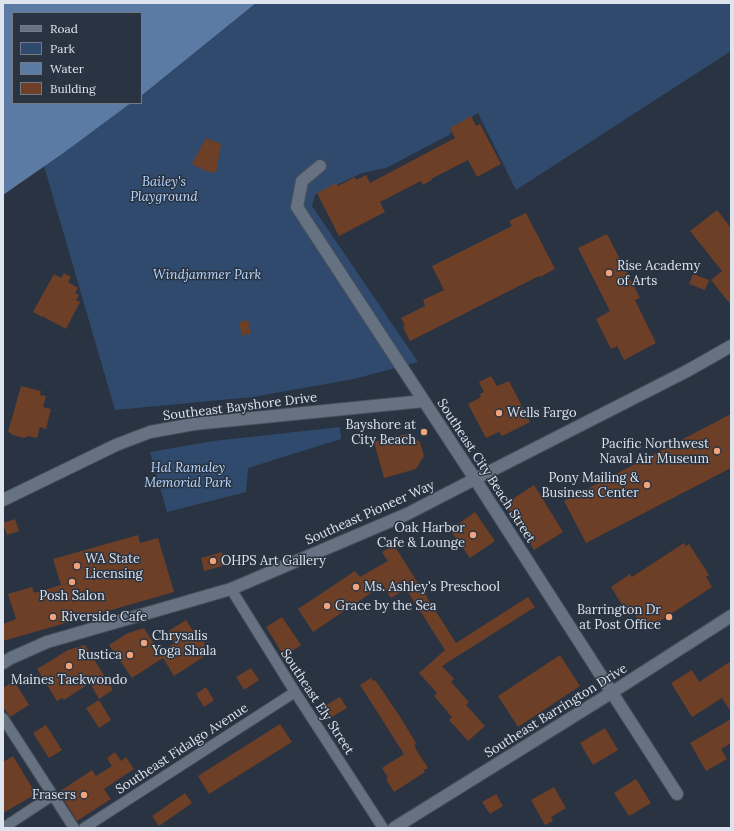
<!DOCTYPE html>
<html>
<head>
<meta charset="utf-8">
<style>
  body { margin:0 }
  #map { position:relative; width:734px; height:831px; overflow:hidden; background:#293341; font-family:Lora,serif }
  canvas { display:block }
  .frame { position:absolute; inset:0; border:4px solid #dee4ed; pointer-events:none }
  .legend { position:absolute; left:12px; top:12px; width:130px; height:92px; box-sizing:border-box; background:#293341; border:1px solid #717a86; margin:0; padding:5px 7px; list-style:none; font-size:12px; color:#dee4ed }
  .legend li { display:flex; align-items:center; gap:8px; height:20px }
  .legend b { width:20px; border:1px solid #717a86 }
</style>
</head>
<body>
<div id="map">
<canvas width="734" height="831"></canvas>
<div class="frame"></div>
<ul class="legend">
<li><b style="height:5px;background:#667181"></b>Road</li>
<li><b style="height:11px;background:#2f4a6d"></b>Park</li>
<li><b style="height:11px;background:#5b7aa4"></b>Water</li>
<li><b style="height:11px;background:#6d3f27"></b>Building</li>
</ul>
</div>
<script>
const c = document.querySelector('canvas').getContext('2d');
c.lineJoin = 'round';
function fill(path, color) { c.fillStyle = color; c.fill(path, 'evenodd'); }
function stroke(path, color, width, dash) { c.strokeStyle = color; c.lineWidth = width; c.lineCap = dash ? 'butt' : 'round'; c.setLineDash(dash || []); c.stroke(path); }
function label(font, color, halo, rows, align = 'center') {
  c.font = font + ' Lora,serif'; c.lineWidth = 3; c.setLineDash([]); c.textBaseline = 'middle'; c.strokeStyle = halo; c.fillStyle = color; for (const [text, x, y, turn = 0] of rows) {
    c.save(); c.translate(x, y); c.rotate((+turn || 0) * Math.PI / 180); c.textAlign = isNaN(turn) ? turn : align; if (halo) c.strokeText(text, 0, 0); c.fillText(text, 0, 0); c.restore();
  }
}
const green = new Path2D(`
  M256,3H731V51L516,190L478,113L453,128L451,133L449,135L386,168L362,173L315,195L312,206L418,362L354,379L253,397L115,410L44,166L131,103H141V96Z
  M340,427L341,439L248,468L246,492L167,512L150,452L213,441Z`);
const water = new Path2D(`
  M3,3H256L141,96V13H13V103H131L62,154L3,195Z`);
const building = new Path2D(`
  M471,116L476,126L480,124L501,164L477,177L468,160L431,179L432,180L423,185L421,181L380,202L385,212L339,236L317,193L336,183L338,186L355,177L356,180L366,175L370,183L455,138L450,128Z
  M206,138L221,144L216,173L204,170L192,164Z
  M717,210L731,228V305L711,280L722,271L690,231Z
  M526,213L555,269L540,277L539,276L410,341L403,327L405,326L401,318L425,306L423,300L444,290L432,266L512,226L509,221Z
  M607,234L640,298L635,300L656,343L624,360L617,346L611,349L596,319L610,311L578,248Z
  M64,273L71,277L68,282L78,288L75,293L79,295L76,300L80,302L66,329L42,316V317L33,312L54,274L61,278Z
  M693,274L709,280L705,290L689,284Z
  M248,320L251,333L242,336L239,322Z
  M491,376L497,386L509,381L530,422L502,436L499,432L486,438L468,404L481,397L480,394L484,392L479,382Z
  M21,386L41,391L40,395L46,396L43,407L51,409L46,429L40,427L37,438L28,436L24,438L12,435L11,433L8,432Z
  M731,414V468L586,543L564,501Z
  M406,434L420,442L424,456L416,469L384,478L374,442Z
  M534,485L563,532L534,550L505,504Z
  M475,512L495,541L470,558L450,530Z
  M15,519L19,531L7,535L3,523Z
  M138,535L140,543L158,538L174,592L3,641V624L16,619L8,594L32,587L34,593L61,585L53,559Z
  M684,543L686,546L689,544L709,575L706,577L712,587L645,631L632,611L628,614L611,587L630,574L632,577Z
  M394,545L456,643L528,597L535,607L442,666L454,679L451,682L469,702L466,705L485,726L468,741L449,720L452,717L447,712H448L434,696L437,693L419,673L445,650L406,589L391,598L383,585L313,632L298,609L355,571L360,577L388,561L382,552Z
  M222,552L226,565L204,571L201,558Z
  M282,617L301,645L284,656L266,627Z
  M186,620L197,637L205,639L204,647L208,654L174,676L163,658L132,678L109,645L128,633L144,628L160,653L174,643L167,632Z
  M85,645L113,690L99,699L90,683L64,700L62,698L57,701L37,669L68,650Z
  M560,655L580,686L518,727L498,696Z
  M731,661V712L722,698L692,717L671,683L692,670L699,682Z
  M251,668L259,680L244,690L236,677Z
  M371,678L373,681L375,680L399,715L416,743L414,744L416,747L415,748L428,768L424,770L425,772L394,792L386,779L388,777L382,768L404,754L360,685Z
  M14,681L29,705L10,717L3,707V688Z
  M206,687L214,700L204,707L196,694Z
  M340,697L347,708L330,718L323,707Z
  M99,700L111,720L99,728L86,708Z
  M731,719V743L721,749L727,759L706,771L690,743Z
  M280,724L292,742L209,794L198,776Z
  M46,725L62,750L49,758L33,733Z
  M605,728L618,750L593,765L580,743Z
  M115,752L121,761L126,757L134,769L104,789L111,799L77,821L59,792L92,770L96,776L112,766L107,758Z
  M13,756L36,794L3,813V762Z
  M636,779L651,803L629,816L614,793Z
  M554,787L566,808L551,817L553,821L545,825L531,800Z
  M185,793L192,803L159,826L152,816Z
  M496,794L503,806L490,814L482,802Z`);
const minor = new Path2D(`
  M231,589L295,692L383,828
  M3,718L74,828
  M3,828L53,795
  M84,828L295,692`);
const tertiary = new Path2D(`
  M320,166L302,181L297,207L475,479L677,794
  M3,500L116,445L150,432L194,424L424,401
  M3,663L11,658L47,642L231,589L407,514L475,479
  M394,828L611,693L731,616`);
const secondary = new Path2D(`
  M475,479L687,371L731,346`);
const markers = [
  [609,273,4,"#f1a27b"],
  [499,413,4,"#f1a27b"],
  [424,432,4,"#f1a27b"],
  [717,451,4,"#f1a27b"],
  [647,485,4,"#f1a27b"],
  [473,535,4,"#f1a27b"],
  [213,561,4,"#f1a27b"],
  [77,566,4,"#f1a27b"],
  [72,582,4,"#f1a27b"],
  [356,587,4,"#f1a27b"],
  [327,606,4,"#f1a27b"],
  [53,617,4,"#f1a27b"],
  [669,617,4,"#f1a27b"],
  [144,643,4,"#f1a27b"],
  [130,655,4,"#f1a27b"],
  [69,666,4,"#f1a27b"],
  [84,795,4,"#f1a27b"]
];
const parkNames = [
  ["Bailey's",164,182],
  ["Playground",164,197],
  ["Windjammer Park",207,275],
  ["Hal Ramaley",188,468],
  ["Memorial Park",188,483]
];
const poiNames = [
  ["Rise Academy",617,266],
  ["of Arts",617,281],
  ["Wells Fargo",507,413],
  ["Bayshore at",416,425,"right"],
  ["City Beach",416,440,"right"],
  ["Pacific Northwest",709,444,"right"],
  ["Naval Air Museum",709,459,"right"],
  ["Pony Mailing &",639,478,"right"],
  ["Business Center",639,493,"right"],
  ["Oak Harbor",465,528,"right"],
  ["Cafe & Lounge",465,543,"right"],
  ["WA State",85,559],
  ["Licensing",85,574],
  ["OHPS Art Gallery",221,561],
  ["Ms. Ashley's Preschool",364,587],
  ["Posh Salon",72,596,"center"],
  ["Grace by the Sea",335,606],
  ["Barrington Dr",661,610,"right"],
  ["at Post Office",661,625,"right"],
  ["Riverside Cafe",61,617],
  ["Chrysalis",152,636],
  ["Yoga Shala",152,651],
  ["Rustica",122,655,"right"],
  ["Maines Taekwondo",69,680,"center"],
  ["Frasers",76,795,"right"]
];
const streetNames = [
  ["Southeast Bayshore Drive",240,407,-7],
  ["Southeast City Beach Street",486,471,57],
  ["Southeast Pioneer Way",370,513,-24],
  ["Southeast Ely Street",317,702,57],
  ["Southeast Barrington Drive",556,711,-32],
  ["Southeast Fidalgo Avenue",182,749,-33]
];
fill(green, '#2f4a6d');
fill(water, '#5b7aa4');
fill(building, '#6d3f27');
stroke(minor, '#464f5a', 12);
stroke(tertiary, '#464f5a', 14);
stroke(secondary, '#464f5a', 14);
stroke(minor, '#667181', 10);
stroke(tertiary, '#667181', 12);
stroke(secondary, '#667181', 12);
for (const [x, y, r, color] of markers) { const dot = new Path2D(); dot.arc(x, y, r, 0, 2 * Math.PI); c.fillStyle = color; c.fill(dot); stroke(dot, '#293341', 1.5); }
label('italic 13px', '#bbd8ff', '#293341', parkNames);
label('13px', '#dee4ed', '#293341', poiNames, 'left');
label('13px', '#dee4ed', '#293341', streetNames);
</script>
</body>
</html>
